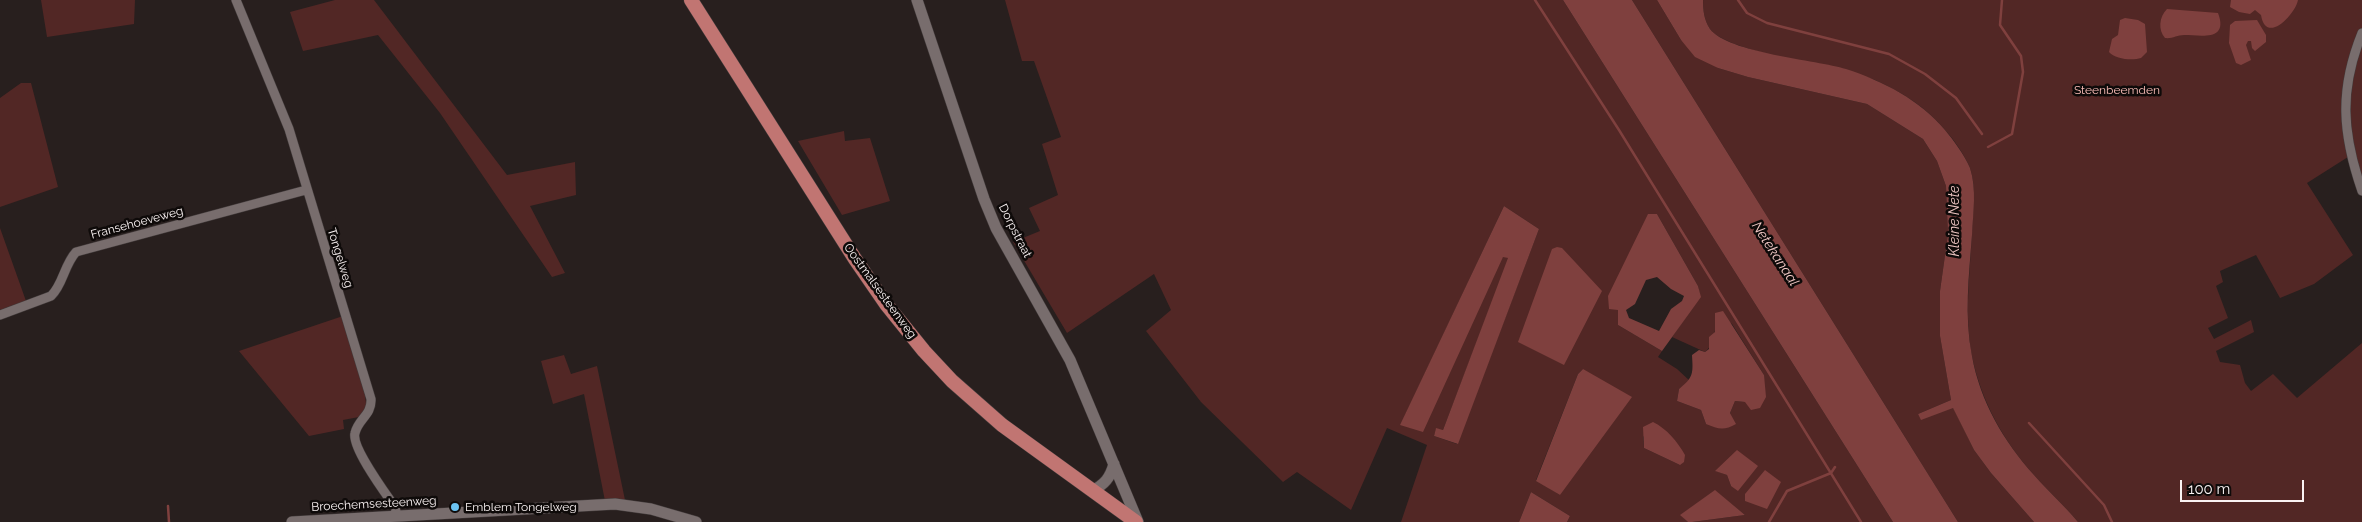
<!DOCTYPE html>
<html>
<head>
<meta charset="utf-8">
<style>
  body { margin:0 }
  #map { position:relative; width:2362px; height:522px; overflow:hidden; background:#281f1e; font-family:Raleway,sans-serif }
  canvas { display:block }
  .scale { position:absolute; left:2180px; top:480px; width:124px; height:22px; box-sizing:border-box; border:2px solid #faf3f3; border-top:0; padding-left:6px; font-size:15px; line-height:18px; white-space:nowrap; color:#faf3f3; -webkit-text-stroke:4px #0e0a09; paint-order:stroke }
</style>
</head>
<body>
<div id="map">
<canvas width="2362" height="522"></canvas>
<div class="scale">100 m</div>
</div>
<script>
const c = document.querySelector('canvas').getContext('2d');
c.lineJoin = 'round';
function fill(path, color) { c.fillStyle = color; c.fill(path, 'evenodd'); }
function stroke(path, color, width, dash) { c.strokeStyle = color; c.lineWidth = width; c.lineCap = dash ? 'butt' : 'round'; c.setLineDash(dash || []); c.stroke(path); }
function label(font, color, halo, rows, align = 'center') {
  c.font = font + ' Raleway,sans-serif'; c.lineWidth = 5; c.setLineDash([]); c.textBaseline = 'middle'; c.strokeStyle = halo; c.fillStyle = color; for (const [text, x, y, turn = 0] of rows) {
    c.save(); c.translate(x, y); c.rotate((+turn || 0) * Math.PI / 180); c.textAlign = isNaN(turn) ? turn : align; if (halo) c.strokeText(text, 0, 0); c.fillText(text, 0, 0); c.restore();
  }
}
const green = new Path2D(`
  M41,0H135L134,24L47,37Z
  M335,0H374L507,175L575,162L576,195L530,206L565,273L552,277L440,113L378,35L303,51L290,12Z
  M1005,0H1563L1893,522H1692L1745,515L1715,491L1681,515L1688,522H1567L1570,516L1531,492L1519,522H1401L1427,445L1387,428L1351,510L1297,472L1283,482L1201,402L1146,331L1171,310L1154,274L1067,333L1013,242L1040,231L1029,208L1058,195L1042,144L1061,137L1034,61H1022ZM1504,206L1539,229L1457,444L1434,436L1436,429L1443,430L1509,258L1503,256L1401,424ZM1657,214L1698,286L1700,296L1672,337L1705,352C1716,343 1716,326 1715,313L1732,324L1764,375L1745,402L1735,401L1730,413L1735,424H1706L1701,410L1677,401L1679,389L1690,381L1677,369L1658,357L1662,351L1618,325V310ZM1583,369L1560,495L1536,480L1578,374ZM1643,436L1680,465L1644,448ZM1757,466L1731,486L1727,475L1716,471Z
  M1632,0H1657L1681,40L1718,68L1748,77L1867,104L1923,139L1937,161L1946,186L1948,234L1940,291V336L1951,400L1918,414L1921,419L1953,407L1974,450L1991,473L2034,522H1958Z
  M1703,0H2362V181L2348,157L2307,183L2353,255L2314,284L2280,298L2256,255L2220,271L2223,282L2216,286L2228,318L2208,328L2214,339L2251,320L2254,332L2216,351L2220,362L2240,365L2245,383L2251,391L2273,374L2297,398L2362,343V522H2078C2064,505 2048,491 2034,475C2004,442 1981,401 1972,356C1964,315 1970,273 1972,232C1973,211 1977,188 1970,168C1964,154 1955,141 1945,130C1926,107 1902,92 1875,80C1842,67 1727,53 1710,29C1704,20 1703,10 1703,0Z
  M21,83H31L58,187L0,207V98Z
  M844,131L845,141L870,138L890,201L842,215L798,141Z
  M0,228L26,301L0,310Z
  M343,316L365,395L367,411L359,417L343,420L344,429L309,436L239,351Z
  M564,355L571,374L597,366L625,500L605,501L584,394L553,404L541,361Z`);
const water = new Path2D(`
  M1563,0H1632L1958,522H1893Z
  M1657,0H1703C1703,10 1704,20 1710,29C1728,53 1817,60 1846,69C1883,81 1920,100 1945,130C1954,141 1964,154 1970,168C1977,189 1973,213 1972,235C1969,275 1964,316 1972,356C1980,401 2004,442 2034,475C2048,491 2064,505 2078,522H2034L1991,473L1974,450L1953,408L1921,420L1918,414L1951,400L1940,336V291L1948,234L1946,186L1937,161L1923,139L1867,104L1748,77L1718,68L1695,57L1681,40Z
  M2231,0H2298C2295,15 2266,45 2261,15L2255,10L2250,14L2239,12L2230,7Z
  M2167,9L2218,13C2229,42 2200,35 2184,35C2177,35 2172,39 2165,38C2158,30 2159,17 2167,9Z
  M2125,18L2138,20L2145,24L2147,52L2141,58C2132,61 2115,59 2109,52L2112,39L2118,35L2120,20Z
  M2257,20L2266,35V42L2255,51L2252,48L2251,41H2248L2246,45L2251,60L2241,65L2236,63L2229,43L2230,25L2235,21Z
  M1504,206L1539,229L1458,444L1434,436L1436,428L1443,430L1508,258L1503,257L1423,432L1400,425Z
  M1648,214H1657L1698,286L1701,297L1662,351L1618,325V310L1609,309L1608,296ZM1657,277L1671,289L1684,296L1682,301L1671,309L1659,331L1629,318L1626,310L1635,304L1646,280Z
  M1557,247L1562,248L1602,291L1564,365L1518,342L1552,249Z
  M1723,311L1764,375L1766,397L1760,408L1751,410L1745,402L1735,401L1730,413L1736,424C1724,431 1718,429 1706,424L1701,410L1677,401L1679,389C1694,377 1693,373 1692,355L1699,350L1705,352L1709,349V337L1715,332V313Z
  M1583,369L1632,397L1560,495L1536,481L1578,374Z
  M1653,422C1667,429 1677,441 1685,455L1684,462L1680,465L1644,448L1643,427Z
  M1737,450L1758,466L1738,491L1731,486L1727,475L1715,471Z
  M1765,470L1781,482L1767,509L1745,501V494Z
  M1715,490L1745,515L1692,522H1688L1680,515Z
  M1531,492L1570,516L1567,522H1519Z`);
const stream = new Path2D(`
  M1535,0L1619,130L1861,522
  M1738,0L1747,13L1767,23L1889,54L1925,74L1956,98L1982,134
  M1988,147L2012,134L2023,72L2021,56L2000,25L2002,0
  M2029,423L2104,505L2112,522
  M168,506L169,522
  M1769,522L1787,491L1831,473L1835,467`);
const minor = new Path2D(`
  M236,0L289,129L371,399C372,415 358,419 355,433C351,447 386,494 395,507L397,516
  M2362,33C2339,90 2342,133 2362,191
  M0,315L51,296C63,285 64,265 76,252L306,190`);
const tertiary = new Path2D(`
  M917,0L984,199L996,228L1070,360L1138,522
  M1092,491C1105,484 1110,478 1114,464
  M292,522L615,504L651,509L696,522`);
const primary = new Path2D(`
  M691,0L855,259L886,304L924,351L952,381L1002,425L1136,522`);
const markers = [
  [455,507,5,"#6bc3f2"]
];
const parkNames = [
  ["Steenbeemden",2117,90]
];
const streetNames = [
  ["Fransehoeveweg",137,223,-15],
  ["Dorpstraat",1015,231,63],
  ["Tongelweg",340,258,73],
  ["Oostmalsesteenweg",880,291,54],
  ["Broechemsesteenweg",374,504,-3]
];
const poiNames = [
  ["Emblem Tongelweg",465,507]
];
const waterNames = [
  ["Kleine Nete",1955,221,-90],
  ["Netekanaal",1775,254,57]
];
fill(green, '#522725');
fill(water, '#7f403e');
stroke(stream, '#7f403e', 2.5);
stroke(minor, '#433c3c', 10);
stroke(tertiary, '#433c3c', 12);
stroke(primary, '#433c3c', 15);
stroke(minor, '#786d6d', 9);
stroke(tertiary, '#786d6d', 11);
stroke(primary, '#c17572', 14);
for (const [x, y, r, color] of markers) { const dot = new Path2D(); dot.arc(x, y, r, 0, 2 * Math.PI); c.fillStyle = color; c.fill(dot); stroke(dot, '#0e0a09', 2); }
label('12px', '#fbbeb9', '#0e0a09', parkNames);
label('12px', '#faf3f3', '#0e0a09', streetNames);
label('12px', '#faf3f3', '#0e0a09', poiNames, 'left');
label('italic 14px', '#f2c9c6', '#0e0a09', waterNames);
</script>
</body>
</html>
